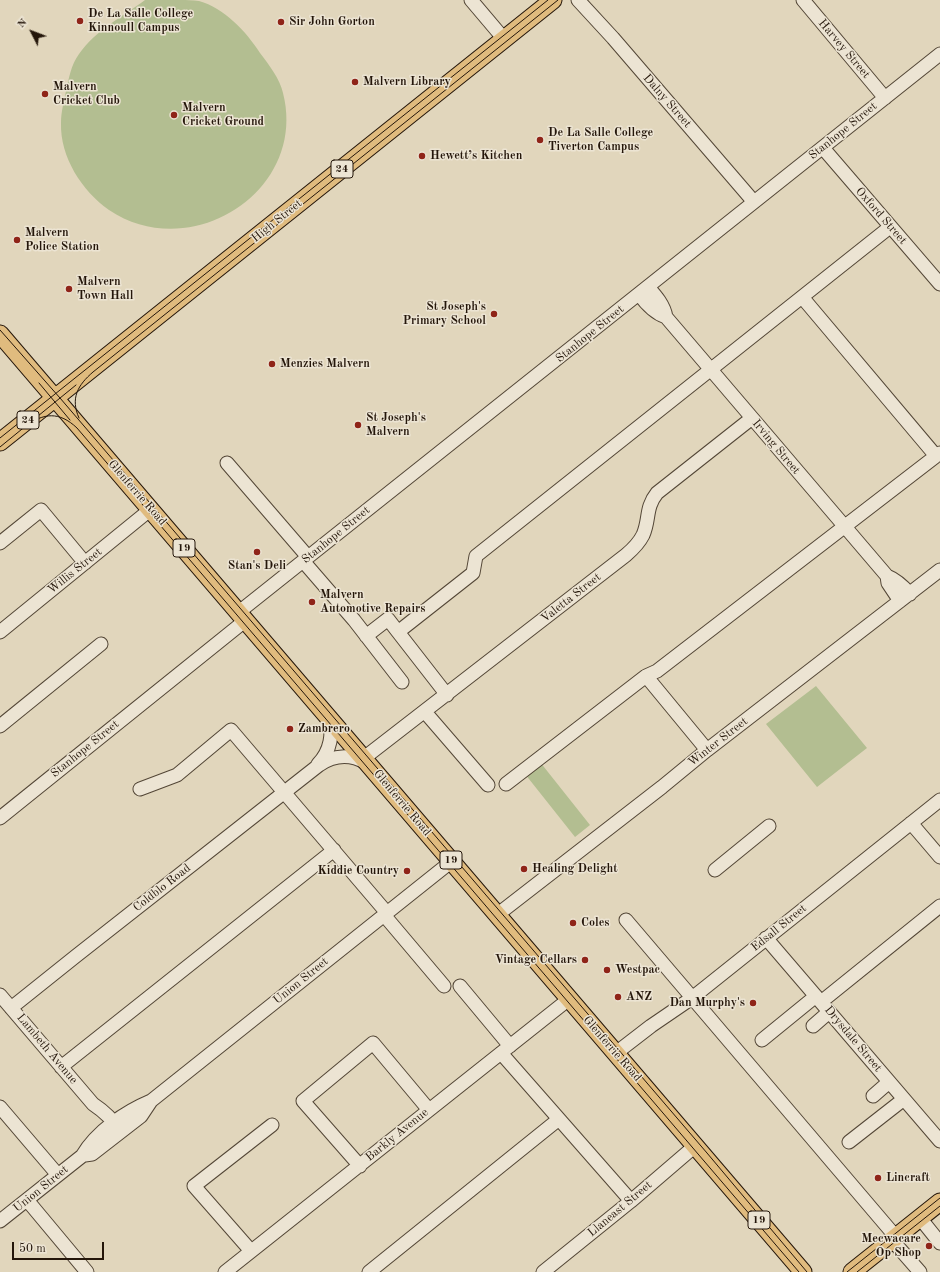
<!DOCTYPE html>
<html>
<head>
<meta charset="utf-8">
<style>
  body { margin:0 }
  #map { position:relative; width:940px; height:1272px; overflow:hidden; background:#e1d6bc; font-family:"Old Standard TT",serif }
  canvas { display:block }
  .north { position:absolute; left:12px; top:12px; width:40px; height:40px; -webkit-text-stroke:3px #ece4d3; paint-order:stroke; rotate:312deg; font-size:11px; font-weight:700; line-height:16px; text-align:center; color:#24160a }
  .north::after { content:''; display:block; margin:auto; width:14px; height:18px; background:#24160a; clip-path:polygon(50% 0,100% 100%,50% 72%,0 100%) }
  .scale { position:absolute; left:12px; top:1242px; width:92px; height:18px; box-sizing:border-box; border:2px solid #24160a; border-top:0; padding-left:5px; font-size:12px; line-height:14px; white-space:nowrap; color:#24160a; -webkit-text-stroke:3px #ece4d3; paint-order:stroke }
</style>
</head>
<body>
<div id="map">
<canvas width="940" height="1272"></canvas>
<div class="north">N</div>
<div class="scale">50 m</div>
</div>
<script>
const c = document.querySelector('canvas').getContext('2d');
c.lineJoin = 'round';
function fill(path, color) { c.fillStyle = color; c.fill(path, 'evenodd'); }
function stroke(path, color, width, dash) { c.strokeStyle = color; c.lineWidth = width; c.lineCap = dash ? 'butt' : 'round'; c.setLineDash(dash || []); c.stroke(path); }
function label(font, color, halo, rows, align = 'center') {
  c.font = font + ' "Old Standard TT",serif'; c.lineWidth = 3; c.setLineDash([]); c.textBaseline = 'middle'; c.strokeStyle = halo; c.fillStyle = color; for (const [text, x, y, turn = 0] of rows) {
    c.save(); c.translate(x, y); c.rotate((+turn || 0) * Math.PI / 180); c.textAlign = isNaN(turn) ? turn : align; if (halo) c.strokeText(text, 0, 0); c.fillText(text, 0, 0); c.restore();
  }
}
const green = new Path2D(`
  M145,0C157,0 169,0 181,0C186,0 193,0 199,1C224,8 246,31 260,53C269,65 280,79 283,93C308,191 191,265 109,210C82,191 60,157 61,123C61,112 64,101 66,91C69,78 71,65 79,54C96,30 122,17 145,0Z
  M816,686L867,748L817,787L766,724Z
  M540,762L590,825L575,837L525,774Z`);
const minor = new Path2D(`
  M471,0L504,39
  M578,0L613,38L754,202
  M803,0L885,98
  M823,148L940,284
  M648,287C656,296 664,305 666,317
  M639,294C646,304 654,313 666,317L887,576C897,580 903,586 910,594
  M802,297L936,456
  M227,463L308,557
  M0,543L41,510L85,563
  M303,561L354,620L402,682
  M887,576L888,583L900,601
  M239,612L940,54
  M0,632L151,509
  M366,636L388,619L398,632
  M646,676L707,750
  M447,695L398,632L473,573L476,556L890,227
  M425,712L488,785
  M0,726L101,644
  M364,758L626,555C633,549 639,543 643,535C650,519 645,508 657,493L752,418
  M318,764C330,752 335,732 327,716
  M506,784L646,676L657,671L940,453
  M140,789L177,775L231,730L387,913
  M0,818L246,620
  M911,823L940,857
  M715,870L769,826
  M384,915L444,986
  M497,915L662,787L707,750L940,570
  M626,920L896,1237
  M766,938L940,1141
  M460,986L510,1046
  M0,995L93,1104C105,1112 113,1120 121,1131
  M821,1002L940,906
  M11,1008L76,956L319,765C334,755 351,754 366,763
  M813,1026L829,1012
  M762,1040L816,996
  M501,1053L631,1201
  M616,1053L651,1026L692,998L940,800
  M61,1067L334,850
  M873,1096L889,1082
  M0,1107L58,1175
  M849,1142L904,1099
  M85,1155L92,1154L141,1116L151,1101
  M360,1166L303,1101L373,1043L429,1110
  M27,1200L87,1272
  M920,1218L940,1243
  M0,1221L82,1156C97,1131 125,1112 151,1101L452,861
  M892,1240L920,1272
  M251,1251L194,1186L272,1125
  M225,1272L569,999
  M369,1272L559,1119
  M543,1272L631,1201L695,1146`);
const major = new Path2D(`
  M0,334L803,1272
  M0,442L553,0
  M852,1272L940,1202`);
const tram = new Path2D(`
  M0,330L60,398L707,1153L807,1272
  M39,383L70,420
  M79,418C70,398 78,385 93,372L558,0
  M25,426C44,413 59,411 77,428L799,1272
  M0,438L548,0
  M0,447L76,385
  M847,1272L940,1198
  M857,1272L940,1206`);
const markers = [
  [80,21,4,"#8f2418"],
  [281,22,4,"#8f2418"],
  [355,82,4,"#8f2418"],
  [45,94,4,"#8f2418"],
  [174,115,4,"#8f2418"],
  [540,140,4,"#8f2418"],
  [422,156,4,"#8f2418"],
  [17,240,4,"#8f2418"],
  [69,289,4,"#8f2418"],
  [494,314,4,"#8f2418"],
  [272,364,4,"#8f2418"],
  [358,425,4,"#8f2418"],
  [257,552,4,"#8f2418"],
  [312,602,4,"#8f2418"],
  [290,729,4,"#8f2418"],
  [524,869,4,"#8f2418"],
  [407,871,4,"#8f2418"],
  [573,923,4,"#8f2418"],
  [585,960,4,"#8f2418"],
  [607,970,4,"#8f2418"],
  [618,997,4,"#8f2418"],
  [753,1003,4,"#8f2418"],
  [878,1178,4,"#8f2418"],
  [929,1246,4,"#8f2418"]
];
const shields = [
  [342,169,22],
  [28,420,22],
  [184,548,22],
  [451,860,22],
  [759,1220,22]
];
const shieldNames = [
  ["24",342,169],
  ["24",28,420],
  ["19",184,548],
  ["19",451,860],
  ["19",759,1220]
];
const poiNames = [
  ["De La Salle College",88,14],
  ["Kinnoull Campus",88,28],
  ["Sir John Gorton",289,22],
  ["Malvern Library",363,82],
  ["Malvern",53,87],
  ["Cricket Club",53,101],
  ["Malvern",182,108],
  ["Cricket Ground",182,122],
  ["De La Salle College",548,133],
  ["Tiverton Campus",548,147],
  ["Hewett’s Kitchen",430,156],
  ["Malvern",25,233],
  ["Police Station",25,247],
  ["Malvern",77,282],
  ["Town Hall",77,296],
  ["St Joseph's",486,307,"right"],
  ["Primary School",486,321,"right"],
  ["Menzies Malvern",280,364],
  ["St Joseph's",366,418],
  ["Malvern",366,432],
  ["Stan's Deli",257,566,"center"],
  ["Malvern",320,595],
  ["Automotive Repairs",320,609],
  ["Zambrero",298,729],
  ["Healing Delight",532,869],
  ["Kiddie Country",399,871,"right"],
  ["Coles",581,923],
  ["Vintage Cellars",577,960,"right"],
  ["Westpac",615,970],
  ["ANZ",626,997],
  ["Dan Murphy's",745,1003,"right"],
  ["Lincraft",886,1178],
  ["Mecwacare",921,1239,"right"],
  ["Op Shop",921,1253,"right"]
];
const streetNames = [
  ["Harvey Street",844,49,50],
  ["Dalny Street",667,101,49],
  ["Stanhope Street",843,131,-39],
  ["Oxford Street",881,216,49],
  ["High Street",277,221,-39],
  ["Stanhope Street",590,334,-39],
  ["Irving Street",776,447,50],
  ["Glenferrie Road",137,493,49],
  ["Stanhope Street",336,535,-39],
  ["Willis Street",75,571,-39],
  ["Valetta Street",571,598,-38],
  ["Winter Street",718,742,-38],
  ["Stanhope Street",85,749,-39],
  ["Glenferrie Road",402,803,50],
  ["Coldblo Road",162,888,-38],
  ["Edsall Street",779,928,-39],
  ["Union Street",301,981,-39],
  ["Drysdale Street",853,1039,50],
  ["Lambeth Avenue",47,1049,50],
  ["Glenferrie Road",612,1049,49],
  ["Barkly Avenue",397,1135,-39],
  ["Union Street",41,1189,-39],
  ["Llaneast Street",620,1209,-40]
];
fill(green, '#b3be91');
stroke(minor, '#534636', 15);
stroke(major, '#24160a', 19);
stroke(minor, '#ece4d3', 13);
stroke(major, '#e0bb7e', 17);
stroke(tram, '#24160a', 1);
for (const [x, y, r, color] of markers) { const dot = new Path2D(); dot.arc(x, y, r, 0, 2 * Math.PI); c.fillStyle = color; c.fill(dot); stroke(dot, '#ece4d3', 1.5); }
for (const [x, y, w] of shields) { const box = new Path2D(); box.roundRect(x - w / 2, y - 9, w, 18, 3); c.fillStyle = '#ece4d3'; c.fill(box); stroke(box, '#24160a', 1); }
label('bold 11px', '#24160a', null, shieldNames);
label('bold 12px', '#24160a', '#ece4d3', poiNames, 'left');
label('12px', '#24160a', '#ece4d3', streetNames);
</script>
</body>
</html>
